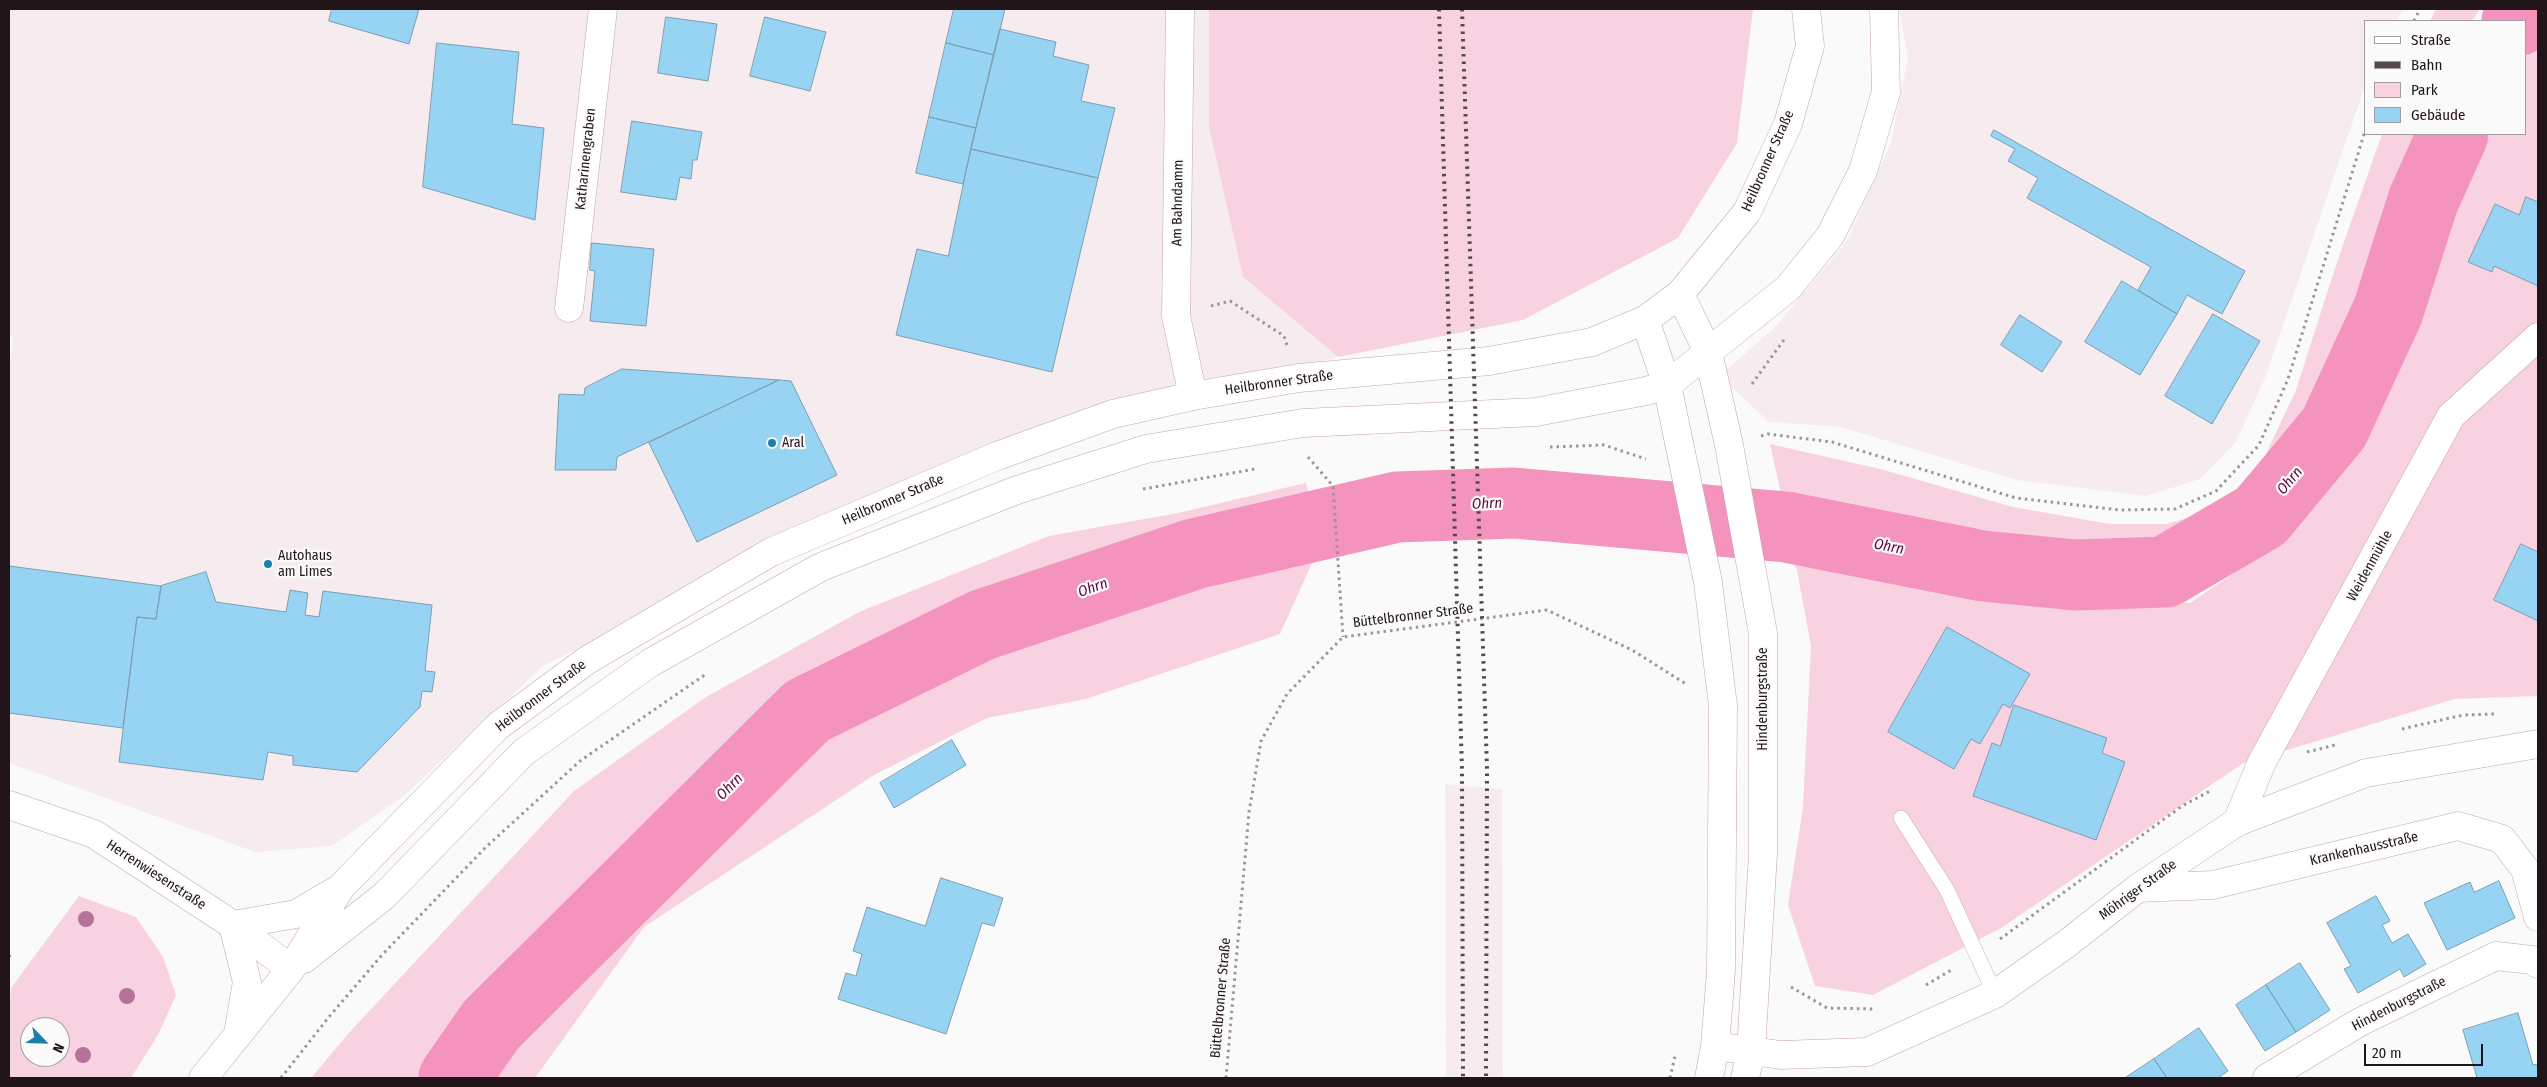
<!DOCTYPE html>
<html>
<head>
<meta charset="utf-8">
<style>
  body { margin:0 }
  #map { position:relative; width:2547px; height:1087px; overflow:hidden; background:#fafafa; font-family:"Fira Sans Condensed",sans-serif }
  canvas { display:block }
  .frame { position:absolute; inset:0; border:10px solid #22151a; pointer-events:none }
  .legend { position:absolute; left:2364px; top:20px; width:162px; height:115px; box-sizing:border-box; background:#fafafa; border:1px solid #a49ea0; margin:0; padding:6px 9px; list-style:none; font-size:15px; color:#22151a }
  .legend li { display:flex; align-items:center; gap:10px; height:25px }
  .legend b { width:25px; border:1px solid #a49ea0 }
  .north { position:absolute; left:20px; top:1017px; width:50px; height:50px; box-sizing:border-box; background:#fafafa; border:1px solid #a49ea0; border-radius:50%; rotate:114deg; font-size:14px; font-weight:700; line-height:20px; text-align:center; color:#22151a }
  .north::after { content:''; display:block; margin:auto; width:18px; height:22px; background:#1b81ab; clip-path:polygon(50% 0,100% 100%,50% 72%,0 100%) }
  .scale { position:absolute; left:2364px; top:1044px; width:119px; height:22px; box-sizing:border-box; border:2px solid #22151a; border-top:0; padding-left:6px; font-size:15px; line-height:18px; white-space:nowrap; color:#22151a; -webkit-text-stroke:4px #fafafa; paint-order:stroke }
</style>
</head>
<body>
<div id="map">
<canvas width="2547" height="1087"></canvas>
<div class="frame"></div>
<ul class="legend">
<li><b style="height:6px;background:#fff"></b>Straße</li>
<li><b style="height:6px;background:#544a4e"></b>Bahn</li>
<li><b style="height:14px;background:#f8d2e1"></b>Park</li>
<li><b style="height:14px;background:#97d3f3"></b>Gebäude</li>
</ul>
<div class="north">N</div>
<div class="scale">20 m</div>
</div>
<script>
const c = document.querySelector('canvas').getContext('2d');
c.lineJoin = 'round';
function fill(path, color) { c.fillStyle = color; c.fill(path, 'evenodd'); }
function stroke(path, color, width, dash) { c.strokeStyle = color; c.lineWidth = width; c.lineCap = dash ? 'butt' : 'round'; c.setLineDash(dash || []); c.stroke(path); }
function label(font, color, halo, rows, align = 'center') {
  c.font = font + ' "Fira Sans Condensed",sans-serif'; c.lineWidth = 4.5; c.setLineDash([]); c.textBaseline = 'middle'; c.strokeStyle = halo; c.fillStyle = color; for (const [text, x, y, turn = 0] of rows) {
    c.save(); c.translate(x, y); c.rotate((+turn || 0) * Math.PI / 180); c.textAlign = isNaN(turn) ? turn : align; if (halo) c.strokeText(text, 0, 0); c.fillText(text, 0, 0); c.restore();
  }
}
const built = new Path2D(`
  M9,9H1209V128L1243,277L1338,357L1193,396L771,552L543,666L405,795L332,846L255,852L9,763V368L13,337L9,336Z
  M1899,9H2403L2397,21H2366V83L2265,378L2236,442L2200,479L2146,496L2016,480L1841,427L1769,422L1720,376L1777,325L1847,241L1891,143L1908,57Z
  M1445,784L1502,789L1503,1078H1446Z`);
const green = new Path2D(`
  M1209,9H1753L1737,143L1678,238L1523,320L1338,357L1243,277L1209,128Z
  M2436,9H2480L2472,21H2430Z
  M2538,11V696L2454,699L2242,764L2001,928L1873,995L1815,986L1788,905L1803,807L1811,646L1797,570L1786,549L2190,603L2287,537L2355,418L2443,193L2471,134H2526V27Z
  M2382,134H2416L2318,402L2278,474L2225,532L2163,563L1785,512L1770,444L1884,470L2013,507L2110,524H2166L2218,509L2264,458L2296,390L2337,262Z
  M1306,483L1321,543L1280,634L1086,699L987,718L874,775L644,927L535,1078H311L347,1035L574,791L706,697L859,612L1049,536L1178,513Z
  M79,896L136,917L163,957L176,995L158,1035L131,1078H9V1011L11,988ZM30,1027H60V1057H30Z`);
const river = new Path2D(`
  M2517,21L2526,9
  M454,1078L491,1025L807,711L982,625L1194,554L1397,507L1514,503L1786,527L1983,566L2075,575L2165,572L2261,516L2334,428L2388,311L2423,201L2453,134`);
const building = new Path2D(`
  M332,9H419L409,44L329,21Z
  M954,9H1005L994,55L946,43Z
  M666,17L717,24L708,81L658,73Z
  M765,17L826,32L810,91L750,76Z
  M1000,29L1056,42L1053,56L1089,65L1081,101L1115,108L1098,178L971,149Z
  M437,43L519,52L512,124L544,128L535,220L423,187Z
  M946,43L994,55L976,128L929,117Z
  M929,117L976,128L963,184L916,173Z
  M632,121L702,132L697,160H693L691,179L680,177L676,200L621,192Z
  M1994,130L2245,271L2222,314L2187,295L2177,314L2138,290L2151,267L2027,198L2038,178L2008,161L2015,149L1991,136Z
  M971,149L1098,178L1052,372L896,335L917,249L948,256Z
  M2526,197L2538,202V286L2494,266L2492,272L2468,262L2495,204L2519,215Z
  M592,243L654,249L646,326L590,321L595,271L590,270Z
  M2122,281L2177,314L2140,375L2085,342Z
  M2213,314L2260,341L2212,424L2165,396Z
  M2020,315L2062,342L2042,372L2001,345Z
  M622,369L779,380L617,457L616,470H555L559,394L584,395L585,388Z
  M779,380L791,381L837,475L697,542L649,443Z
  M2521,544L2538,552V621L2494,600Z
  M9,566L161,586L156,619L137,617L123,728L9,713Z
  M206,572L216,602L286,612L290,590L308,593L305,615L319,617L323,591L432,605L425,671L435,672L432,692L422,691L420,707L357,772L293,765V756L268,752L263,780L119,762L137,617L156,619L161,586Z
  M1947,627L2030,674L2010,708L2003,704L1980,744L1971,739L1954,769L1888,732Z
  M2014,705L2107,738L2102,753L2125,762L2096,840L1973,796L1992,743L2000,746Z
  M952,740L966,765L894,808L880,783Z
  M941,878L1003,898L994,926L982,923L946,1034L838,999L846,973L856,976L862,954L853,951L867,907L925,926Z
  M2499,881L2515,918L2447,950L2424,903L2470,882L2474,892Z
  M2376,896L2390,921L2382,925L2392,943L2408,934L2426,964L2404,977L2400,969L2358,993L2344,969L2351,966L2327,923Z
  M2300,963L2330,1010L2296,1032L2266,985Z
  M2266,985L2296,1032L2265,1051L2236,1005Z
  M2518,1013L2533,1065L2538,1064V1078H2477L2463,1030Z
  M2199,1028L2228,1071L2218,1078H2167L2154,1059Z
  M2154,1059L2167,1078H2125Z`);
const path = new Path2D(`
  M2414,21L2420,9
  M1211,306L1230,301L1284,336L1287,345
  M1752,384L1786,337
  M1761,436L1768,434L1832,442L2016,498L2119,510L2175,509L2216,491L2259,445L2288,379L2366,128
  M1550,447L1604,445L1646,459
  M1308,457L1333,486L1343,637
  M1143,489L1255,469
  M2402,729L2463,715L2494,714
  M2307,752L2335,745
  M2000,939L2182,806L2212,790
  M9,957L11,952
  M1926,985L1953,969
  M1791,987L1827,1008L1874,1009
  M281,1078L328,1018L382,955L486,847L580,761L706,674
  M1226,1078L1249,812L1261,741L1287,694L1343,637L1547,610L1632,650L1686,684
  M1670,1078L1675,1056`);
const lane = new Path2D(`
  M1901,818L1947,890L1995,994`);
const street = new Path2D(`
  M1180,9L1176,316L1193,396
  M569,308L603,9
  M2237,822L2262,762L2451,416L2538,337
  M2138,888L2213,885L2458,826L2502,839L2525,869L2538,917
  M2267,1078L2360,1022L2496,956L2532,960L2538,964`);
const secondary = new Path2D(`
  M1680,294L1708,352L1729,445L1763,633V854L1751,1051L1745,1078
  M1645,320L1667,385L1708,582L1723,706L1721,971L1715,1046L1709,1078
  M9,805L94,834L233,925L291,969
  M233,925L296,914L337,890
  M233,925L247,982L238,1034
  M304,959L384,896L524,752L650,663L821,567L1017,490L1146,449L1303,423L1536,412L1646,391L1667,385L1788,288L1830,236L1863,171L1886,92L1884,9
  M1715,1046L1781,1055L1867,1052L1995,994L2065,945L2138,888L2237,822L2366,773L2538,744
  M203,1078L291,969L341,887L498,726L586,661L771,552L997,456L1113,414L1193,396L1299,378L1489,361L1592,342L1645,320L1680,294L1747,212L1788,124L1810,46L1806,9`);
const rail = new Path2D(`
  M1439,9L1462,770L1463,1078
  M1462,9L1487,769L1486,1078`);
const trees = [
  [86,919],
  [127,996],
  [83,1055]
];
const markers = [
  [772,443,5,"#1b81ab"],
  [268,564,5,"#1b81ab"]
];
const streetNames = [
  ["Katharinengraben",586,159,-84],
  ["Heilbronner Straße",1768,161,-66],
  ["Am Bahndamm",1178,203,-89],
  ["Heilbronner Straße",1279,383,-8],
  ["Heilbronner Straße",893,500,-23],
  ["Weidenmühle",2370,566,-61],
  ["Büttelbronner Straße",1413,616,-7],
  ["Heilbronner Straße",541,696,-37],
  ["Hindenburgstraße",1763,699,-90],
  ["Krankenhausstraße",2364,849,-13],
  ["Herrenwiesenstraße",156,875,33],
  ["Möhriger Straße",2138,890,-36],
  ["Büttelbronner Straße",1221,998,-85],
  ["Hindenburgstraße",2399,1004,-27]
];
const poiNames = [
  ["Aral",782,443],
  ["Autohaus",278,556],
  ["am Limes",278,572]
];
const waterNames = [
  ["Ohrn",2290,481,-50],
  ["Ohrn",1487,504,-2],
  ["Ohrn",1889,547,11],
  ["Ohrn",1093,588,-19],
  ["Ohrn",730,787,-45]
];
fill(built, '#f6ecf0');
fill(green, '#f8d2e1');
stroke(river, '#f493bc', 71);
fill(building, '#97d3f3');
stroke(building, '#7d9fb1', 1);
stroke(lane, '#c7a3b1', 16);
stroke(street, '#c7a3b1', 29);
stroke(secondary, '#c7a3b1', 29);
stroke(path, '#9c9698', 3, [2.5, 4]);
stroke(lane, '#fff', 15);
stroke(street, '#fff', 28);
stroke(secondary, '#fff', 28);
stroke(rail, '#544a4e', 4, [2.5, 5]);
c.fillStyle = '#b5739a';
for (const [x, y] of trees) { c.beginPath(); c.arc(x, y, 8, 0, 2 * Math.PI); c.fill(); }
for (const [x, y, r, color] of markers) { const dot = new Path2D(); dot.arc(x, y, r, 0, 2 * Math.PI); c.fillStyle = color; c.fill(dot); stroke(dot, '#fafafa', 2); }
label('14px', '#22151a', '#fafafa', streetNames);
label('14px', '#22151a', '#fafafa', poiNames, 'left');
label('italic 15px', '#5f0738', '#fafafa', waterNames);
</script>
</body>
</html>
